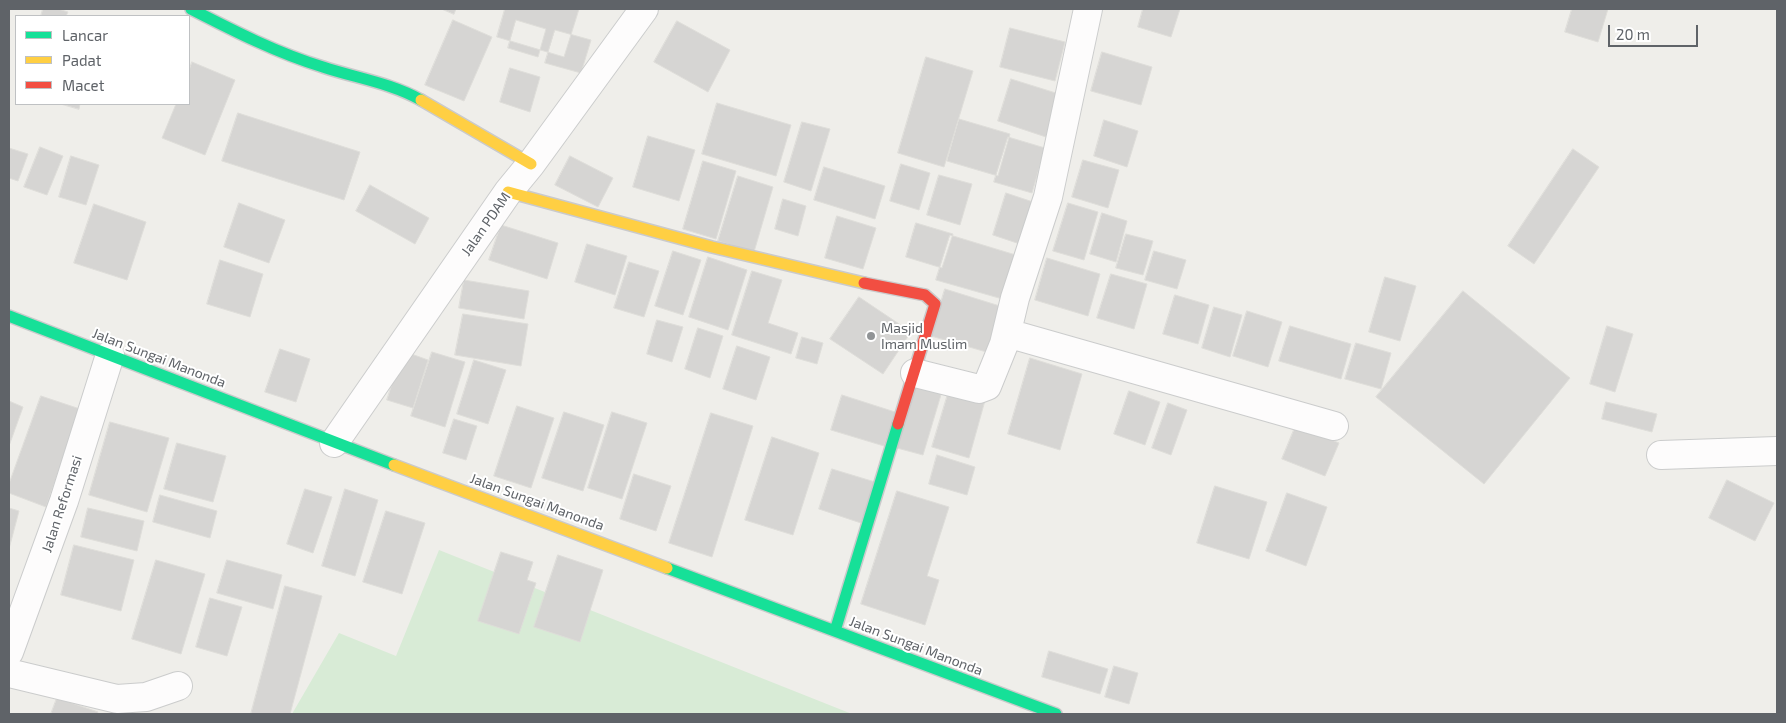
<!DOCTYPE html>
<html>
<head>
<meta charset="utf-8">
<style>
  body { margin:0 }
  #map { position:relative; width:1786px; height:723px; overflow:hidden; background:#efeeea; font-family:"Exo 2",sans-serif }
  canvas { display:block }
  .frame { position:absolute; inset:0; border:10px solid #5f6368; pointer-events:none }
  .legend { position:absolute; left:15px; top:15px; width:175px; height:90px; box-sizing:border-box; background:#fff; border:1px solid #bfc1c3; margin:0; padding:6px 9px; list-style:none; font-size:15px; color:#5f6368 }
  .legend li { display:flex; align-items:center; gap:10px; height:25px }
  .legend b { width:25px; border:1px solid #bfc1c3 }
  .scale { position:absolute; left:1608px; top:25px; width:90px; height:22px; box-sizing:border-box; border:2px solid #5f6368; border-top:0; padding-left:6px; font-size:15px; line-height:18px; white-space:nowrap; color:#5f6368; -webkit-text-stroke:4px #fff; paint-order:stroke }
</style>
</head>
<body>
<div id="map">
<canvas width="1786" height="723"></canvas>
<div class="frame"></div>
<ul class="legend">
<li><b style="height:6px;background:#16e098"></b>Lancar</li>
<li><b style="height:6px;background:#ffcf43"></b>Padat</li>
<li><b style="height:6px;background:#f24e42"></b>Macet</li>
</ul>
<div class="scale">20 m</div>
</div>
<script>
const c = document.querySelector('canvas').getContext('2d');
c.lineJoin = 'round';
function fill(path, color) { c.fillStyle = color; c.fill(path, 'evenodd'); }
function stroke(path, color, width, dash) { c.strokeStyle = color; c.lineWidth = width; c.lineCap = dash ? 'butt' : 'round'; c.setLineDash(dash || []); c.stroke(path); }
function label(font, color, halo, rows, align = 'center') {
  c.font = font + ' "Exo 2",sans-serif'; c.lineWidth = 4; c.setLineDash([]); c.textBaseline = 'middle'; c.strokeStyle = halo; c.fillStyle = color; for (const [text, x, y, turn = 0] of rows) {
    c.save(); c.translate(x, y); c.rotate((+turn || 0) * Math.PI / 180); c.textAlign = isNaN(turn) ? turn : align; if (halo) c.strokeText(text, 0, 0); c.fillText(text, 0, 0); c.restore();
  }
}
const green = new Path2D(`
  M439,550L852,714H292L339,633L396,656Z`);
const building = new Path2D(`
  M43,9H58L68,12L66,16H41Z
  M442,9H456L454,14Z
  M505,9H579L564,57L497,37Z
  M1143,9H1180L1171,37L1138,27Z
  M1572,9H1608L1598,42L1565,32Z
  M453,20L492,37L464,101L425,85Z
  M516,20L546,29L538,57L508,48Z
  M677,21L730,50L708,92L654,62Z
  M1010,28L1065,42L1055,81L1000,67Z
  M555,30L591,40L581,73L545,63Z
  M1102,52L1152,67L1141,105L1091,91Z
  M926,57L973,71L944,167L898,153Z
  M192,62L235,80L205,155L162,138L176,104H189V71Z
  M510,68L540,77L530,112L500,102Z
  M1011,79L1059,94L1046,137L998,121Z
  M717,103L791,125L776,176L702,154Z
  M61,104H80L79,109Z
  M238,113L360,152L344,200L222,161Z
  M959,119L1010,134L998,176L947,161Z
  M1104,120L1138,131L1127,167L1094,156Z
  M802,122L830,129L811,191L784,182Z
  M648,136L695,150L679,201L633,187Z
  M1008,137L1045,148L1032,193L994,182Z
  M40,147L63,156L47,195L24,187Z
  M9,148L28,154L18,181L9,178Z
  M1573,149L1599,167L1534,264L1508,246Z
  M71,156L99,165L86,205L59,197Z
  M570,156L613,178L598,207L555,185Z
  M1083,160L1119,170L1108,208L1072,197Z
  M703,161L736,171L716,239L683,229Z
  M901,164L930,173L919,210L890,201Z
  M824,167L885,186L875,219L814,200Z
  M939,175L972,184L960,225L927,215Z
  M738,176L773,187L754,252L718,241Z
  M370,185L429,218L415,244L356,211Z
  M1006,193L1036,203L1023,245L993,235Z
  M783,199L806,206L798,236L775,229Z
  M239,203L285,220L269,263L224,247Z
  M1068,203L1098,212L1084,260L1053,251Z
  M94,204L146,222L127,280L74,263Z
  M1102,213L1127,221L1116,262L1090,254Z
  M837,216L876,228L863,269L825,258Z
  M916,223L953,234L942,268L906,257Z
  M501,225L558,243L547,279L489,260Z
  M1126,234L1153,241L1143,275L1116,268Z
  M950,235L1019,256L1006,300L936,280Z
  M587,244L627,256L615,295L575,282Z
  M673,251L701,260L683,315L655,306Z
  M1154,251L1186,260L1177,289L1145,280Z
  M708,257L747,270L728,330L689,317Z
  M1047,258L1100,274L1088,316L1035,300Z
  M220,260L263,274L250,317L207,304Z
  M629,262L659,271L644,317L614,308Z
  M752,271L782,280L768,323L798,333L791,354L732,335Z
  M1111,274L1147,284L1134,329L1097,318Z
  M1385,277L1416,286L1400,341L1369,332Z
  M464,280L529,291L524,319L459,308Z
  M945,289L1003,307L990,353L931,336Z
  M1463,291L1570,378L1484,484L1376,397Z
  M1175,295L1209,305L1198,344L1163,334Z
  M859,297L911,332L883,374L830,339Z
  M1214,307L1242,315L1230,357L1202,348Z
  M1247,311L1282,322L1268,367L1233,356Z
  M463,314L528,324L521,366L455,355Z
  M657,320L683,327L672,362L647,354Z
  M1290,326L1351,344L1341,379L1279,361Z
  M1607,326L1633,334L1615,392L1590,384Z
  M698,328L723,336L710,378L685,369Z
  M802,337L823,343L817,364L796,358Z
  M1356,343L1391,353L1381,389L1345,379Z
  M737,346L770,357L756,400L723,389Z
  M280,349L310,359L296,402L265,392Z
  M403,351L428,360L413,408L387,400Z
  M432,352L465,362L445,427L411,416Z
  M1030,358L1082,374L1060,450L1008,434Z
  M474,360L506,370L488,424L457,414Z
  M916,380L943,388L923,455L897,448Z
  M950,387L986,397L969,458L932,447Z
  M1129,391L1160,402L1145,445L1114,434Z
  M842,395L895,412L884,446L831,430Z
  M41,396L80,409L46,507L9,493V484Z
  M9,401L23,407L9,446Z
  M1606,402L1657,414L1652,432L1602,419Z
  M1168,403L1187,410L1171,455L1152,448Z
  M517,406L554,418L531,488L494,476Z
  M564,412L604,425L583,491L542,478Z
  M612,412L647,423L622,499L588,488Z
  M711,413L753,426L712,557L669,543Z
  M454,419L477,426L466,460L443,453Z
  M110,422L169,438L147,512L89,495Z
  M1296,425L1339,443L1325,476L1282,459Z
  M772,437L819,453L793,535L745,520Z
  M177,443L226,456L213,502L164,489Z
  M937,455L975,467L967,495L929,484Z
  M832,469L875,482L861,523L819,509Z
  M634,474L671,486L656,531L620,519Z
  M1727,480L1774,503L1755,541L1709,518Z
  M1215,486L1267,502L1249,559L1197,543Z
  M305,489L332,497L313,553L287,544Z
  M345,489L378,500L355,576L322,566Z
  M897,491L949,507L927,576L939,580L925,625L861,604Z
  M1287,493L1327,507L1306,566L1266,551Z
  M160,495L217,511L210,538L153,522Z
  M9,508L19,511L9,549Z
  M88,508L144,521L137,551L81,537Z
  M386,511L425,523L402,594L363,582Z
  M74,545L134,560L121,611L61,595Z
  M501,552L533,562L527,580L536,583L519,634L478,621Z
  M558,555L603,570L580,642L534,627Z
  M156,560L205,574L181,654L132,639Z
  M227,560L282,575L273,609L217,593Z
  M285,586L322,596L290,714H251Z
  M210,598L242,607L227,656L196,647Z
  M1049,651L1108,669L1100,694L1042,677Z
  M1114,666L1138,673L1129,704L1105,697Z
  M57,698L98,712L97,714H51Z`);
const street = new Path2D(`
  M1007,333L1334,426
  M915,373L979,389L987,386L1004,344L1015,298L1048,197L1088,9
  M334,443L508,192L531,164L644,9
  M1661,455L1777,451
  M9,652L64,501L110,355
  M9,673L117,699L146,697L178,686`);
const fast = new Path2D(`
  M191,9C234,31 277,53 323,67C356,78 391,83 421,100
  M9,316L394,465
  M667,568L1056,714
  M835,631L898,424`);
const slow = new Path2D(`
  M421,100L531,164
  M508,192L712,247L864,283
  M394,465L667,568`);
const jam = new Path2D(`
  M864,283L925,295L935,304L898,424`);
const markers = [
  [871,336,5,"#919496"]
];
const streetNames = [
  ["Jalan PDAM",486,224,-55],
  ["Jalan Sungai Manonda",159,358,21],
  ["Jalan Sungai Manonda",537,502,20],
  ["Jalan Reformasi",62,504,-72],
  ["Jalan Sungai Manonda",916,646,21]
];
const poiNames = [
  ["Masjid",881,328],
  ["Imam Muslim",881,344]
];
fill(green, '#d8ebd6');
fill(building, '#d6d5d3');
stroke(building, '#deddd9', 1);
stroke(street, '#cbcccc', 30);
stroke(fast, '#cacacb', 14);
stroke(slow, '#cacacb', 14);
stroke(jam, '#cacacb', 14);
stroke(street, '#fdfcfc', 28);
stroke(fast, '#16e098', 11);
stroke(slow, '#ffcf43', 11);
stroke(jam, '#f24e42', 11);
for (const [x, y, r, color] of markers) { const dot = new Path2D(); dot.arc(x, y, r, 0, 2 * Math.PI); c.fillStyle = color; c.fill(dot); stroke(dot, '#fff', 2); }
label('14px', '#5f6368', '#fff', streetNames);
label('14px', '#5f6368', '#fff', poiNames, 'left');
</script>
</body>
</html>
